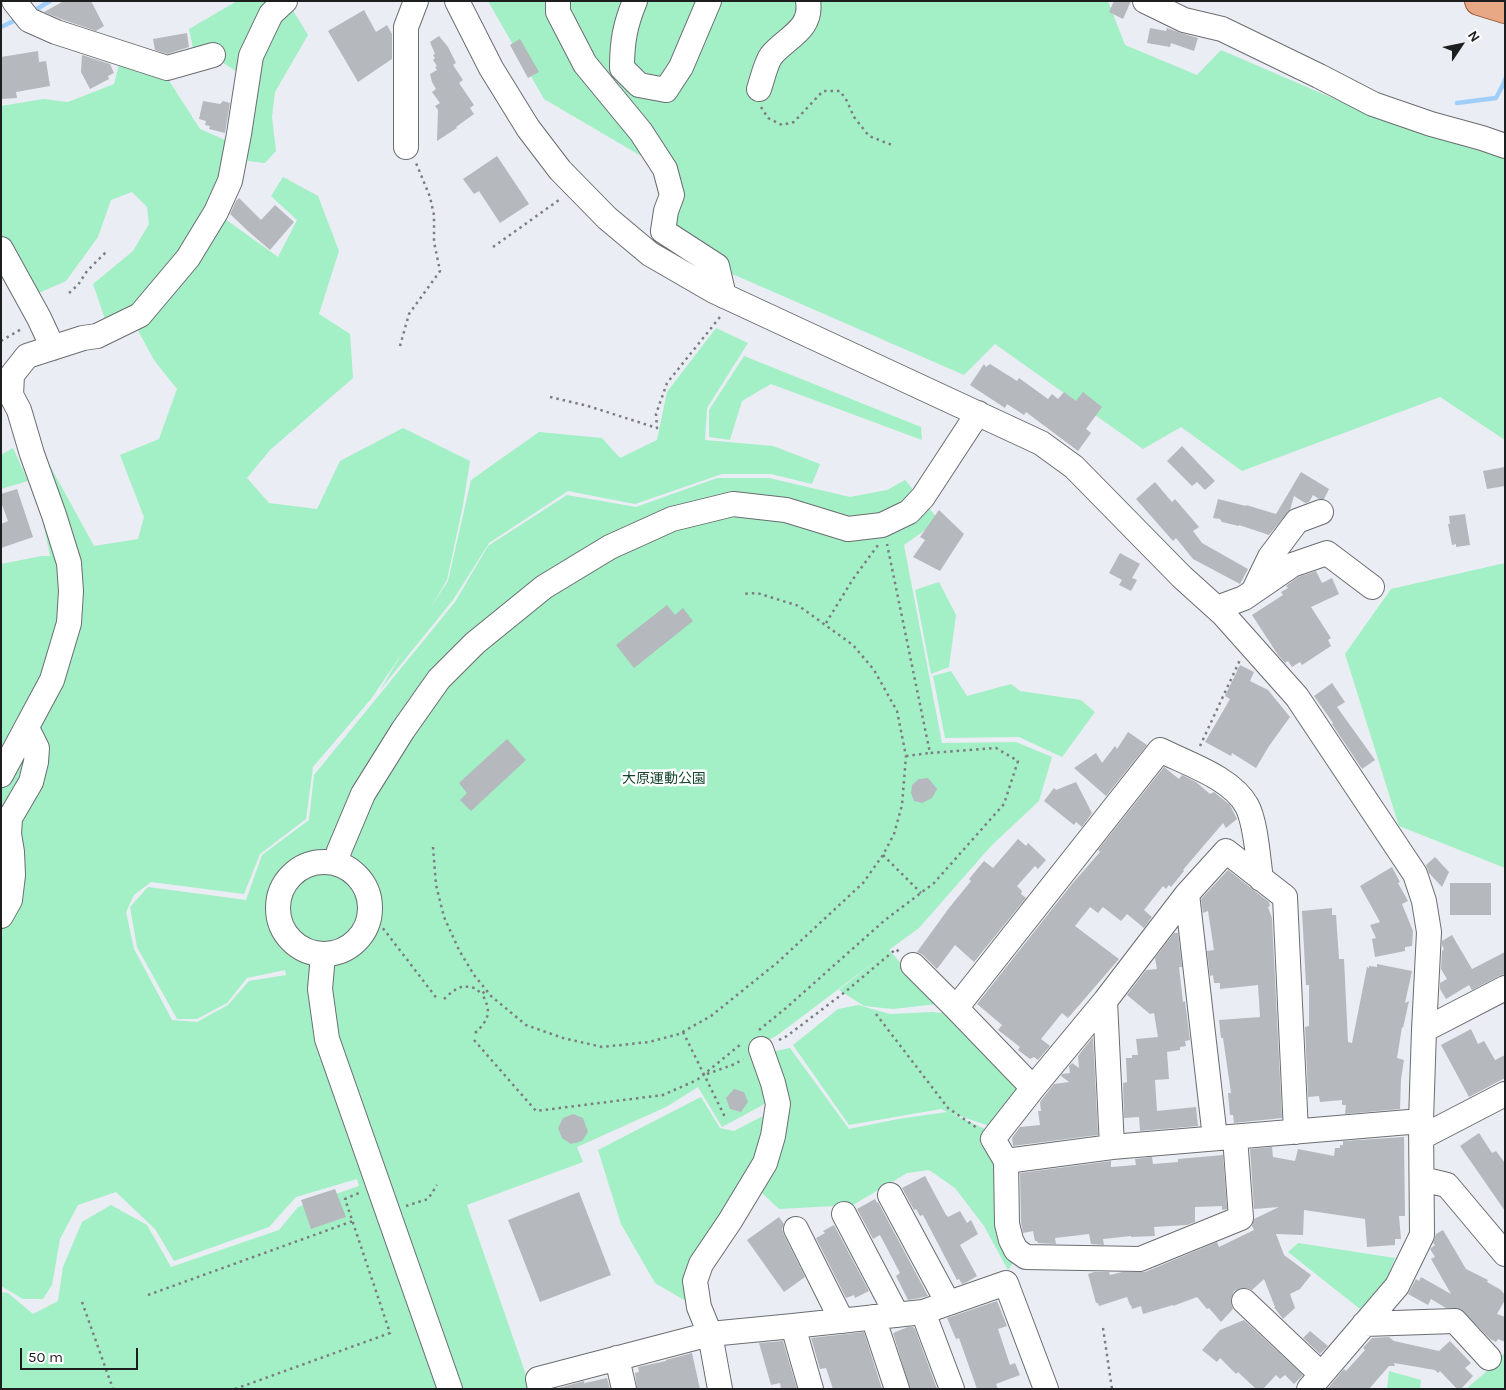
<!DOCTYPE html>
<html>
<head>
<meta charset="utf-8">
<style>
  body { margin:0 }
  #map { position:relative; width:1506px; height:1390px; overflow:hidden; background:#eaedf3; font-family:Karla,sans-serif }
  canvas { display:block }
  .frame { position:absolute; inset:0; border:2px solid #1c1e20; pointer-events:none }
  .north { position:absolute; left:1436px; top:20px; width:50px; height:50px; -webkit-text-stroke:4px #fff; paint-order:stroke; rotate:56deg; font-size:14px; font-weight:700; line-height:20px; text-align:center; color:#1c1e20 }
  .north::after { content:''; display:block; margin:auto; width:18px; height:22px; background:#1c1e20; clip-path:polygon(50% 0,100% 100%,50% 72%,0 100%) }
  .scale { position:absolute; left:20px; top:1348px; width:118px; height:22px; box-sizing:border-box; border:2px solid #1c1e20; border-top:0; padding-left:6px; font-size:15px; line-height:18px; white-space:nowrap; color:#1c1e20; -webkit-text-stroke:4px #fff; paint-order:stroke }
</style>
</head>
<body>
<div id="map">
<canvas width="1506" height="1390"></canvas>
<div class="frame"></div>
<div class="north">N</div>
<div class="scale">50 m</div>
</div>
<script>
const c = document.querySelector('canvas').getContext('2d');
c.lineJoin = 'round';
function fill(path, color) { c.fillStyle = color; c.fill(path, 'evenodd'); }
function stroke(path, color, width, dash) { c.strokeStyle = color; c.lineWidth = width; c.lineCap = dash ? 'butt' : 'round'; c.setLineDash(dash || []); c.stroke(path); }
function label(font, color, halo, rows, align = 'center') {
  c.font = font + ' Karla,"Noto Sans JP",sans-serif'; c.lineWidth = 5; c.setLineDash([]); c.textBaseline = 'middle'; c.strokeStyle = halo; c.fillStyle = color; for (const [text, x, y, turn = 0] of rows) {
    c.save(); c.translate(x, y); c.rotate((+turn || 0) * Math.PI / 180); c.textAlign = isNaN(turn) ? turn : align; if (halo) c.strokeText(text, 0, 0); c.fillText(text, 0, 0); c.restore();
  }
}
const green = new Path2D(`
  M237,1H278L237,72L201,48H193L189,29Z
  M488,1H1108L1125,45L1197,75L1221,50L1388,122L1505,157V440L1440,397L1242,471L1181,427L1143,449L995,344L964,375L730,273L676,227L677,177L544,99Z
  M292,9L308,35L275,92L272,117L276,151L265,163L248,161L242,149L268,30Z
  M120,61L166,76L200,129L232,143L227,181L139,313L108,328L93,284L133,251L149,224L147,207L132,192L111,200L98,237L66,281L32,296L1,241V106L43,99L68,102L114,84Z
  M283,177L318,196L339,251L319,314L350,334L353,378L270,450L247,478L269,503L317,509L340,461L403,428L470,461L463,505L447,580L431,607L448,581L471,480L539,432L602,438L620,458L657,440L667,392L716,328L748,343L707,408L705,440L773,446L820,464L812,484L771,474H722L635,504L568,491L489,543L453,600L380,690L403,652L371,699L313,767L306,819L260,854L244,894L151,882L134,895L126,912L134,949L172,1020L197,1022L228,1005L249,981L286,975L285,970L247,978L227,1003L197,1019H177L137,947L130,907L148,887L246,900L262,855L309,820L314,775L455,602L488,546L567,495L636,507L717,478H769L850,497L887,490L905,480L939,520L904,545L942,743L1016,742L1052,757L1039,801L991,846L919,928L889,950L937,1004L893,1009L864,1006L839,990L881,957L779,1034L754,1049L770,1101L722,1127L698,1087L666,1107L577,1147L583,1162L467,1205L526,1375L528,1389H1V1292L8,1293L33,1314L58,1301L63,1267L82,1222L111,1205L147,1225L171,1267L279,1230L298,1207L359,1186L357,1179L296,1197L269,1227L174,1261L155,1229L116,1192L78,1205L60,1239L52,1285L43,1299H23L1,1286V564L42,556H50L35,483L48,462L94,546L138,539L144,517L120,455L159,439L177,389L154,360L135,325L221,216L278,257L297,220L271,196Z
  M744,356L921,427L922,440L771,384L742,401L730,440L709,437V410Z
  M13,448L28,481L1,489V455Z
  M1505,563V868L1399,826L1345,654L1391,589Z
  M939,582L956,615L949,667L931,674L915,590Z
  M951,671L967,696L1011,684L1020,691L1081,700L1095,712L1062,757L1019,737L945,738L933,676Z
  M858,1005L890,1014L933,1012L955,1015L1025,1087L993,1127L950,1113L985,1129L999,1167L1015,1260L1008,1270L984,1226L955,1188L929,1170L907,1173L853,1205L779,1209L761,1192L771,1052L790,1048L849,1129L898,1119L947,1112L941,1109L849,1125L793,1045L838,1009Z
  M701,1097L720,1128L734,1131L765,1115L764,1136L686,1301L655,1283L621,1224L598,1150Z
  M1298,1243L1395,1258L1387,1279L1360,1309L1288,1252Z
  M1505,1352V1389H1466L1494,1365Z
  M1389,1371L1421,1380L1420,1389H1387Z`);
const stream = new Path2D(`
  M35,10L50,1
  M1,27L18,19
  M1457,103L1496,98L1504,83L1505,79`);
const building = new Path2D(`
  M64,1H91L104,26L96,31L61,19L44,12Z
  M1114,1H1131L1123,19L1109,12Z
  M364,10L376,32L387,25L392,34V59L358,82L328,31Z
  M1150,28L1166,31L1167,28L1181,33L1198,38L1194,51L1171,43L1170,47L1147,43Z
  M187,33L189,47L167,54L155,50L153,39Z
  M439,36L448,47L456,63L453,65L463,80L459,83L474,105L470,108L474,114L456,127L457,128L437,141L438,110L435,106L440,103L432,92L436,89L432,82L430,74L437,70L435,67L437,66L433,60L435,58L433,55L435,54L430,42Z
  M520,39L539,72L528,78L510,45Z
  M38,51L39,62L46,61L50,86L16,92L17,98L1,99V57Z
  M82,55L110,64L114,73L108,76L109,79L90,89L81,72Z
  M203,101L220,104L223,101L230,103L225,133L209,129L210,126L205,125L206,121L199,119Z
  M497,156L529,204L500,223L479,191L474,194L463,179Z
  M239,198L261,220L275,205L294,222L270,250L249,232L230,214L236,201Z
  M984,364L986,367L990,364L1017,381L1019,378L1048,399L1052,394L1058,399L1064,392L1076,401L1083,392L1102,407L1086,429L1091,433L1078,451L1026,412L1024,415L1007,404L1005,408L970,385Z
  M1182,446L1215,481L1205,490L1197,482L1192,486L1167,461Z
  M1505,467V486L1487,489L1483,471Z
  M1301,472L1329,489L1324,499H1319L1313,495L1309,502L1305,503L1294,496L1290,510L1269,535L1239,525V526L1222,522L1220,519L1213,518L1218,499L1246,506V505L1276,514Z
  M1155,482L1172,502L1175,499L1199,527L1193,531L1202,543L1248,569L1240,584L1193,559L1176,538L1173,541L1136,499Z
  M17,489L33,537L1,548V524L8,521L1,502V494Z
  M939,510L964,534L940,571L913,557L925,540L920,537Z
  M1465,514L1470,545L1456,547V544L1452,545L1448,524H1450L1449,516Z
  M1120,553L1140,564L1132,578L1137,580L1131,591L1119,585L1122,580L1109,573Z
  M1316,571L1322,583L1332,578L1339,594L1311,607L1331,638L1328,640L1331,646L1302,665L1300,662L1292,667L1288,661L1285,663L1278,655L1252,615L1283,595L1281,592L1288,588L1286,586L1298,577Z
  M667,605L675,615L683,608L693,621L634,668L616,645Z
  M1240,665L1254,672L1250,681L1268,690L1290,717L1269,746L1256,768L1232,753L1231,756L1205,742L1230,699L1225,696Z
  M1332,683L1345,702L1337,707L1375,760L1362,769L1332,724L1333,723L1314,696Z
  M1128,732L1147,745L1106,796L1074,768L1096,753L1102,763L1115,746L1117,749Z
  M507,739L526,760L471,811L460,800L467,793L459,783Z
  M1164,767L1179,779L1182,775L1196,782L1210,794L1214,792L1230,805L1237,819L1226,828L1223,823L1183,870L1184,871L1171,887L1169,885L1166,889L1163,886L1144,910L1152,917L1144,928L1127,914L1121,921L1103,907L1098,913L1090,907L1075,926L1119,959L1068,1018L1062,1013L1041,1039L1050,1046L1038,1060L1034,1057L1030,1059L1018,1050L1020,1047L998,1030L1002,1025L977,1004L1072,884L1100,852L1098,850Z
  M928,778L937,789L932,798L922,803L914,801L911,793L912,785L919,779Z
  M1076,782L1092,813L1082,827L1076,822L1074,825L1044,801L1054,788L1056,790Z
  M1018,839L1026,846L1028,843L1046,860L1038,869L1035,866L1017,886L1022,891L1021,894L1026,898L974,962L955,945L937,969L923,955L917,952L949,908L971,881L969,879L984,861L993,868Z
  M1435,857L1449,872L1442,887L1429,873L1426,865Z
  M1392,867L1400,882L1398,883L1408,901L1402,904L1413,931L1412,946L1405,947V951L1375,957L1372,939L1376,938L1370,925L1380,922L1360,886Z
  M1228,870L1269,902L1270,906L1268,907L1272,918L1282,1118L1234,1123L1233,1115H1230L1228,1093H1231L1223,1038H1221L1219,1020L1260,1017L1258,985L1220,989V983H1214L1213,975L1210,976L1207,951L1214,950L1208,911L1203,913L1201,899Z
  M1450,883H1491V915H1450Z
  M1332,908V915H1336L1339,959H1344L1348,1042L1352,1043L1367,967L1369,968V966L1377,967V964L1412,971L1405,1003L1409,1001L1403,1028L1402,1027L1397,1058L1404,1060L1401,1079L1400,1109L1345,1114L1346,1105H1342V1100L1320,1102L1319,1096L1308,1097L1305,1027L1309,1026V985H1306L1302,911Z
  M1174,933H1178L1182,967H1179L1183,1002L1185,1001L1190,1040L1185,1041L1186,1046L1180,1047V1050L1167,1052L1169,1079L1155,1080L1157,1111L1196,1107L1198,1126L1140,1131L1139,1117L1124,1118L1123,1083L1127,1082L1126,1058H1132V1055H1138L1136,1039L1158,1037L1154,1013L1150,1014L1127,995L1146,970L1157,969L1155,958Z
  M1452,935L1472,969L1505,952V974L1499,976L1472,990L1469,985L1446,999L1440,989V983L1447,979L1441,969L1442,951L1444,949L1442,945V941Z
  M1471,1029L1478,1044L1484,1041L1495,1060L1505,1055V1078L1469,1097L1441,1045Z
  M1093,1037L1098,1135L1013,1146L1012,1138L1020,1127L1040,1125L1038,1111H1041L1040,1102L1054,1084L1069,1082L1061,1076L1062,1074L1070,1073L1069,1066L1072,1063L1079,1068L1078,1056Z
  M734,1089L744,1092L748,1102L741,1112L730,1109L726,1098Z
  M573,1114L583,1118L588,1132L582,1141L571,1144L562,1138L558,1128L563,1118Z
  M1479,1133L1492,1153L1496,1151L1505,1163V1211L1460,1146Z
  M1404,1137L1405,1216H1399L1401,1239H1395V1245L1367,1247L1365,1219L1304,1210L1303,1235L1276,1234L1284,1255L1311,1275L1300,1289L1290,1294L1295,1308L1283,1319L1274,1307H1275L1264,1279L1252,1290L1247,1288H1241L1234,1291L1231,1298V1304L1233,1309L1221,1322L1209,1308L1207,1309L1197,1297L1173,1306V1305L1143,1314L1141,1306L1132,1309L1131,1305H1130L1127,1297L1099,1306L1098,1303H1096L1088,1274L1094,1272H1109L1110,1275L1122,1272H1145L1217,1242L1219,1247L1254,1230L1252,1226L1254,1219L1279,1207L1254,1209L1250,1149L1272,1147L1273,1157L1295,1161L1298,1149L1334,1156L1335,1148H1340V1145H1343V1141Z
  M1223,1155L1227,1209L1222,1210V1206L1195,1207V1222L1187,1225L1154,1227L1155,1236L1131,1237V1236L1103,1239L1104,1245L1091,1244L1089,1234L1055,1238L1056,1244L1038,1243L1037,1241H1035L1033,1231L1023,1233L1021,1222L1020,1173L1111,1161V1167L1136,1165L1135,1159L1152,1157L1153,1164L1178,1162V1159Z
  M925,1176L946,1215L948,1217L960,1211L967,1223L971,1220L978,1234L960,1245L977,1276L967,1282L962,1284L959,1279L957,1280L923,1215L920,1216L916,1209L914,1210L902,1188Z
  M335,1189L346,1217L311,1229L301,1200Z
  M579,1192L611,1275L540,1302L508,1220Z
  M875,1199L877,1203L878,1202L928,1296L920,1298L908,1300L896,1276L900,1273L880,1235L873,1239L857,1209Z
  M779,1217L784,1224L782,1229L784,1235L805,1277L784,1292L747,1240Z
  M834,1225L869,1291L855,1298L854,1295L846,1298L816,1238L825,1233L823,1231Z
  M1443,1230L1466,1269L1488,1280L1487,1282L1501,1290L1505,1295V1300L1497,1314L1505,1317V1342L1498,1339L1496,1342L1490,1339L1461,1309L1446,1308L1431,1299L1428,1305L1408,1294L1416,1279L1419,1281L1421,1277L1451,1294L1431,1259L1435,1257L1430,1249L1435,1245L1433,1243L1436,1234Z
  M997,1301L1007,1326L998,1329L1010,1365L1015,1363L1020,1375L996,1384L998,1389H977L959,1338L956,1339L947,1318Z
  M1244,1320L1303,1375L1294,1384L1285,1375L1280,1379L1276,1375L1263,1389H1256L1238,1372L1236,1374L1220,1358L1217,1362L1202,1350L1220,1330Z
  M908,1327H913L915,1329L937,1389H910L893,1333Z
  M1310,1331L1328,1346L1320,1354L1303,1338Z
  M864,1332L882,1389H833L826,1368L820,1369L811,1338Z
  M1389,1337L1394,1341L1439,1351L1450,1341L1471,1363L1465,1368L1473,1376L1461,1389H1457L1440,1371L1438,1373L1435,1370L1394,1363L1395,1366H1389L1369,1389H1327L1344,1369L1346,1371L1365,1350L1363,1348L1372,1338Z
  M783,1341L797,1389H781L780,1383L771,1385L759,1343Z
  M692,1353L700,1389H637L635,1373L639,1372L638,1367L666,1361V1360Z
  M607,1378L610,1389H555L584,1381L585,1385V1383Z`);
const path = new Path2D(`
  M761,107L768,118L782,125L794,122L823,91H840L847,101L854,117L869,136L892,145
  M493,247L559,200
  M69,293L78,285L87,271L108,250
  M1,341L23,328
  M400,346L409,314L440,271L434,242V215L430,197L416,163
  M550,397L588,406L657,428L656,414L667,383L720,317
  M826,623L853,579L878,545
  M1200,746L1240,660
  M906,756L930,753
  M433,847L436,885L444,917L459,950L474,975L491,996L526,1025L563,1038L602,1047L649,1042L679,1034L711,1016L778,962L863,883L883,855L894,834L902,805L906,756L897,711L874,670L853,645L799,606L757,593L742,594
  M883,855L921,893
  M379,923L438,1000
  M444,999L453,991L463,986L475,988L482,994L486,990
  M876,1014L948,1108L977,1128
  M759,1030L786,1008L885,920L934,883L1004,804L1018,761L996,748L930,753L887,544
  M683,1032L725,1117
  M475,1033C489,1020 492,1011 482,994
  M474,1040L536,1111L663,1095L697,1080L741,1044
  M779,1040L787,1036L845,992L896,949L900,953
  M707,1074L735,1064L743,1059
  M406,1206L428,1199L437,1185
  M148,1295L353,1221
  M82,1302L113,1389
  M1103,1328L1112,1389
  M235,1389L390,1333L345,1199L361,1192`);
const minor = new Path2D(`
  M14,1L29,20L56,32L167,68L213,55
  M457,1L491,68L528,128L560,170L607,218L650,254L714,291L1041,443L1074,467L1182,577L1223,614L1297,697L1415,874L1424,901L1429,932L1424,1030L1421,1121L1422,1235L1397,1286L1309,1389
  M558,1V12L585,64L641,132L665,169L672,195L666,211L663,231L717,266L724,296
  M635,1C625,25 622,42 622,68L639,85L666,90L681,67L709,1
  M1145,1L1184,20L1222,29L1319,76L1373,104L1431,124L1482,138L1505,146
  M759,89C762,80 766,63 771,56C785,38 813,30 808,1
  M406,147V27L416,1
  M1,249L39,318L53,348
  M1254,590L1270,557L1297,521L1321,512
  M1217,608L1244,598L1292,565L1327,553L1372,587
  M1,775L52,680L69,623L71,591L69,563L54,515L32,454L19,410L11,395L12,375L27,356L83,338L97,336L140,315L188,258L216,212L230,181L239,134L251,56L271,14L285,1
  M278 908a46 46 0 1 1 92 0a46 46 0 1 1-92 0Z
  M336,863L339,851L363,794L403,730L439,679L475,643L544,587L610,547L672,519L733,504L786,510L848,529L882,525L909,512L923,497L978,413
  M1187,894L1215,1138
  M1,916L10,900L13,875L12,852L9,834L10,818L31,782L36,762L37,748L27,728
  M323,955L320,989L327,1039L450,1389
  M913,965L956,1008L1033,1088
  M1105,1001L1112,1147
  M956,1008L1160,750C1188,764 1232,778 1247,806C1256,823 1258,859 1261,879
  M1424,1030L1505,988
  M1235,1137L1241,1218L1140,1259L1026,1257L1016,1250L1011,1240L1007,1224L1006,1161L993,1139L1033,1088L1105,1001L1187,894L1226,851L1285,897L1296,1132
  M1422,1137L1505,1094
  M1006,1161L1112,1147L1421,1121
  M1422,1179L1447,1185L1505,1254
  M890,1195L948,1303
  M844,1214L897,1315
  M796,1229L842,1321
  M1244,1301L1321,1374
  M923,1312L952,1389
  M873,1317L897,1389
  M1364,1324L1455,1321L1489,1358
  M793,1326L811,1389
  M617,1358L624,1389
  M540,1389L538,1379L710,1334L793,1326L923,1312L1006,1283L1046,1389
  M720,1389L710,1334L699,1307L695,1281L701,1264L730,1221L765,1163L773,1136L778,1104L773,1083L761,1049`);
const major = new Path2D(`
  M1479,1L1505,9`);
const parkNames = [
  ["大原運動公園",664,779]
];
fill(green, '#a3efc6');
stroke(stream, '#9fcff9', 4.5);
fill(building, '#b5b8bd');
stroke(minor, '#6a6d71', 26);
stroke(major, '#96522d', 30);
stroke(path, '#7c7e82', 2.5, [2.5, 4]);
stroke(minor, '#fff', 24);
stroke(major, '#e8a885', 28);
label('14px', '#16452f', '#fff', parkNames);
</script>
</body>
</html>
